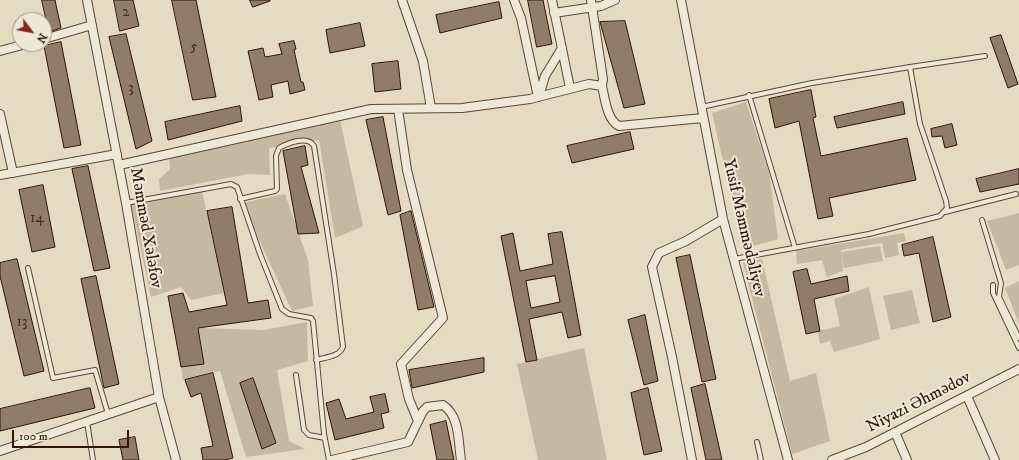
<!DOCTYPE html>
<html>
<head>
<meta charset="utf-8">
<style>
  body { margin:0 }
  #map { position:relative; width:1019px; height:460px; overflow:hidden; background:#e5dbc1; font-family:"IM FELL DW Pica",serif }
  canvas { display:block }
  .north { position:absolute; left:12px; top:12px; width:40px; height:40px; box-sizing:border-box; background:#eee8d7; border:1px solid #a29485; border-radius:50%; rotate:122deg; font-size:11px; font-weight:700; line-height:16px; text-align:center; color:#311509 }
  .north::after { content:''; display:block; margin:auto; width:14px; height:18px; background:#8f2418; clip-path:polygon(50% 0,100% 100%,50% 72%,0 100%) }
  .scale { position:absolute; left:12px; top:430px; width:117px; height:18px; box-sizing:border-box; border:2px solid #311509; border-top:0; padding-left:5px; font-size:12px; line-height:14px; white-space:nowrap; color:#311509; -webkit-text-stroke:3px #eee8d7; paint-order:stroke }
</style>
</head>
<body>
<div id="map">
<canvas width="1019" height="460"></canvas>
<div class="north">N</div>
<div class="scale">100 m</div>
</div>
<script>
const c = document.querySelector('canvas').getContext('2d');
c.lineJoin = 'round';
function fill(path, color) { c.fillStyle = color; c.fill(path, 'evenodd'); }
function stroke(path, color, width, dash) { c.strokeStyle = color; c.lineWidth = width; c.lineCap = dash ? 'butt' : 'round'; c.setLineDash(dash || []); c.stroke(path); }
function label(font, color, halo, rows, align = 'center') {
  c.font = font + ' "IM FELL DW Pica",serif'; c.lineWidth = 4; c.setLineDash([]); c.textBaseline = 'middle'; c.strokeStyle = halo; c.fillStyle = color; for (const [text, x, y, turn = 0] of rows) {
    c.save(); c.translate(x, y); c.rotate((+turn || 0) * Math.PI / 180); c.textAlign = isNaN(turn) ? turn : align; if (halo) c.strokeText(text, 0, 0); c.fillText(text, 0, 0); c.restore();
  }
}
const green = new Path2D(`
  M746,102L769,172L778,239L743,249L712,113Z
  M340,120L363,226L335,238L319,140L269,148L270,175L248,174L160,191L159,179L170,169L169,157Z
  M202,191L224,293L191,300L181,287L151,297L131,204Z
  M285,194L308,260L313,306L292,311L242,203Z
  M1019,213V265L1006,270L987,221Z
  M904,233L906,241L897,243L899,255L885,258L882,243L841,250V252L880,246L883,261L844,268L842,255L843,271L827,277L822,260L797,264L796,251Z
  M762,259L790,381L816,373L830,441L792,454L743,263Z
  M1019,281V324L1005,288Z
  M869,287L880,339L834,352L830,341L820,344L818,331L840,326L834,299Z
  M912,290L920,323L891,330L883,296Z
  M307,322L308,361L277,370L289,441L305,449L246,457L220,371L183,380L181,367L204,364L198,328L264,330Z
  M584,348L607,460H538L517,364Z`);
const building = new Path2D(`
  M42,0H55L61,28L49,32Z
  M114,0H133L139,26L120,31Z
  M172,0H196L216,97L193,100Z
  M250,0H270V1L253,7Z
  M528,0H543L552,44L537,47Z
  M499,2L502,18L440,33L436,15Z
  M625,21L645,104L624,108L600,22Z
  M360,23L365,46L330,53L326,30Z
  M126,34L152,141L136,149L109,37Z
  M1001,35L1018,84L1008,88L990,38Z
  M294,41L296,49L294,50L301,82H303L305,90L290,94L288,81L271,85L273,97L259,100L248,51L263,48L265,57L282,54L279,44Z
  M61,42L81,145L64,148L44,46Z
  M398,61L401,89L375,92L372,64Z
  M811,90L816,117L813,118L821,156L907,138L916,180L829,198L833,216L818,219L799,121L775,128L769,99Z
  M903,102L905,114L837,128L834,117Z
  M240,106L242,121L168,140L165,122Z
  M383,117L401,211L388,215L366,120Z
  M952,124L957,145L945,148L942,136L932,137L931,129Z
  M630,132L634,149L572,163L567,146Z
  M305,146L308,165L301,167L319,233L298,234L283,151Z
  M88,166L110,268L94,271L72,169Z
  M1019,169V184L980,192L976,179Z
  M43,185L55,247L32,252L19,190Z
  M232,207L248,303L268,300L271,318L198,328L204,364L181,367L168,296L183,293L189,312L227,305L207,211Z
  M411,211L434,307L418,310L400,215Z
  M562,232L581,335L568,338L562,312L529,319L537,360L526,362L501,236L513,233L520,271L553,264L548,234ZM555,276L560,302L531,308L526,281Z
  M933,237L951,317L933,322L919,253L904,256L902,245Z
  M690,255L716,379L702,382L676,258Z
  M17,259L44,371L24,376L0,276V263Z
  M807,269L811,284L847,276L849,291L814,299L820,331L806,334L793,272Z
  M96,276L119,384L104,388L81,279Z
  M645,315L658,381L644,385L628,320Z
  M484,358V372L412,388L409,370Z
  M213,373L233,458L225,460H203L201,448L213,446L201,393L191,397L185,380Z
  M253,378L276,443L262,449L240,383Z
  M705,384L722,460H706L691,388Z
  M90,388L95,408L0,431V409Z
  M648,388L662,451L644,455L631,393Z
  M385,394L389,412L381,414L384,428L335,440L326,403L339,399L346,419L374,412L370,397Z
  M446,421L454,460H437L430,425Z
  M135,437L139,460H123L119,440Z`);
const lane = new Path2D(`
  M910,67L985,56
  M749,95L795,248
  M701,107L812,83L910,67L920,124L946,201L947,208L940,216L869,234L734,259
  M240,199L275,191L277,189L276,156L279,148C288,143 308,135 314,146L334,274L343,347C339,357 326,357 316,360
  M126,203L231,184L237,187L260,254L282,309L289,314L311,318L313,321L324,434L329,460
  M945,212L1016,194
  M982,220L1001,283L999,297L1019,338
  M28,268L53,378L95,370L108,414
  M993,285V293L1019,348
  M296,375L304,430L309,435L325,438
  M87,422L93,460
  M757,442L761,460`);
const street = new Path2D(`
  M87,0L126,203L159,397L176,460
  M402,0L423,61L431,108
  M514,0L521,18L538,97
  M552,0L570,88
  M591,0L603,79L602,86
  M681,0L723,219L788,460
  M554,13L601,6L615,0
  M44,39L92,25
  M0,51L26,44
  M539,96L545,76L562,48
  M398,109L407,170L443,318L401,364L409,399L418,421
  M0,114L13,173
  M119,165L371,109L462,108L530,99L589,84L602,86C605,99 607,120 619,126L703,118
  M0,175L117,154
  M967,396L995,460
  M895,432L907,460
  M0,451L159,397
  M332,460L408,442L423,411L427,407L443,405C460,416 458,441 461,460
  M692,460L672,357L652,267L659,253L686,241L723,219
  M832,460L866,447L1019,369`);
const numberNames = [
  ["2",126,13],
  ["5",194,48],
  ["3",131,89],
  ["14",37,219],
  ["13",22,323]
];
const streetNames = [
  ["Məmməd Xələfov",145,228,80],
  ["Yusif Məmmədəliyev",743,228,77],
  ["Niyazi Əhmədov",919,403,-27]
];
fill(green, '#c6b9a2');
fill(building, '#8f7c69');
stroke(building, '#311509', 1);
stroke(lane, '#5e4637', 6);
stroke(street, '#5e4637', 10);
stroke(lane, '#eee8d7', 4);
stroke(street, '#eee8d7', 8);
label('15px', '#482f21', null, numberNames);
label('17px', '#311509', '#eee8d7', streetNames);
</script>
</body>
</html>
